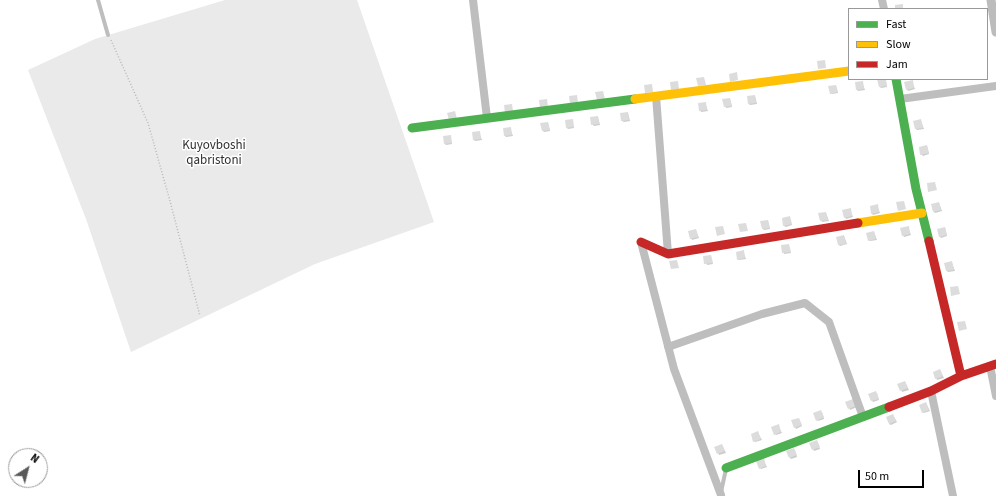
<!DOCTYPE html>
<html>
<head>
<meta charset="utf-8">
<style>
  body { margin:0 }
  #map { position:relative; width:996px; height:496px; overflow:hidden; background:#fff; font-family:"Source Sans 3",sans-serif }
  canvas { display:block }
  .legend { position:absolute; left:848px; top:8px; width:140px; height:72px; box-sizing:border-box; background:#fff; border:1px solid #999; margin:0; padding:5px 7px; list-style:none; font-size:12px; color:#000 }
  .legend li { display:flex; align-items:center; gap:8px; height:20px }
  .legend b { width:20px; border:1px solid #999 }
  .north { position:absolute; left:8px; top:448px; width:40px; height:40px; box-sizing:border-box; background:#fff; border:1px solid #999; border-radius:50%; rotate:36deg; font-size:11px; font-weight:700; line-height:16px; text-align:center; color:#000 }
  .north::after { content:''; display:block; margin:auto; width:14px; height:18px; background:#595959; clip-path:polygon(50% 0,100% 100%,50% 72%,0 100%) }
  .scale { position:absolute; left:858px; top:470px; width:66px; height:18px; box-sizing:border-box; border:2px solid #000; border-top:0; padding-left:5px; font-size:12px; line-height:14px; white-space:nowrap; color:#000; -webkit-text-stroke:3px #fff; paint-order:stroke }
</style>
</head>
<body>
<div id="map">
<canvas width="996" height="496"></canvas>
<ul class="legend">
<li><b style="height:5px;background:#4caf50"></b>Fast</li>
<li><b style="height:5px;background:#ffc107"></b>Slow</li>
<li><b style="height:5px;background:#c62828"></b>Jam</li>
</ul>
<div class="north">N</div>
<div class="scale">50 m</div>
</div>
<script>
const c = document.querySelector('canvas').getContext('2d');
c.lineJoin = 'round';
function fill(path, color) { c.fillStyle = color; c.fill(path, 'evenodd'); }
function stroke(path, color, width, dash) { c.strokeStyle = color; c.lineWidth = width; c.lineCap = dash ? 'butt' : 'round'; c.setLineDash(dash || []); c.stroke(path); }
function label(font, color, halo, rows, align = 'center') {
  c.font = font + ' "Source Sans 3",sans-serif'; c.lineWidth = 3; c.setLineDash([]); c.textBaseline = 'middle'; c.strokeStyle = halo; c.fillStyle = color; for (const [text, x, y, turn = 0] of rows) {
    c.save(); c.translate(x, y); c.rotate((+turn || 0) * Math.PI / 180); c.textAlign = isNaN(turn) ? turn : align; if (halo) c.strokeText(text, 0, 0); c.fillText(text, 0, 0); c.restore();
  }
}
const green = new Path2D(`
  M225,0H357L434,222L315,264L131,352L86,219L28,70L95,39Z`);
const shadow = new Path2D(`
  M885,79L887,87L881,88L880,87Z
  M912,81L915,89L908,91L907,89Z
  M862,82L865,90L858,91L857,90Z
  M836,86L838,93L832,94L830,93Z
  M755,96L757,104L750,105L749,104Z
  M730,99L732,107L726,108L724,100Z
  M705,103L708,111L701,112L700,110Z
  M628,113L630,121L624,122L622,121Z
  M598,117L600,125L594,126L592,124Z
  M572,120L574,128L568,129L567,128Z
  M921,121L924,129L917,130L916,129Z
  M548,123L550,131L544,132L543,131Z
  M510,128L513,136L506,137L505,136Z
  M479,132L482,140L475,141L474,140Z
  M450,136L452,144L446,145L445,144Z
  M927,146L929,154L923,156L921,154Z
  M939,203L942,211L935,213L934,212Z
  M877,205L880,213L873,215L872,214Z
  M850,209L853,217L846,219L845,217Z
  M826,213L829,221L822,222L819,214Z
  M789,217L792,225L786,227L784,226Z
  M768,221L770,229L764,230L763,229Z
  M908,227L911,235L904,237L903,235Z
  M945,228L947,236L941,238L940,237Z
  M696,230L699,238L692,240L691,238Z
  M874,232L877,240L870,241L869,240Z
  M844,236L847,244L840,246L839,245Z
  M788,245L791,253L784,254L782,246Z
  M743,251L746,259L739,260L738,259Z
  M710,256L713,264L707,265L704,257Z
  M952,263L955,271L948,272L947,271Z
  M940,370L944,378L937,380L934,373Z
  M905,382L909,390L902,392L899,384Z
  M877,393L879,400L873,402L869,395Z
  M853,400L857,407L850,410L847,402Z
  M926,403L930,411L924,413L922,412Z
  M822,412L824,419L818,421L817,420Z
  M893,415L897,422L891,425L889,424Z
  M799,419L802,426L796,429L795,427Z
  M779,427L782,433L776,435L775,434Z
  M758,433L762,440L755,442L754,441Z
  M817,441L820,449L814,451L811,444Z
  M722,445L726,453L719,455L716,447Z
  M795,450L797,457L791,459L790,458Z
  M764,461L767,467L761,469L760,468Z`);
const canal = new Path2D(`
  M991,0L996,32`);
const building = new Path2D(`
  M903,4V9H895V5Z
  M825,60L826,68L818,69L817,61Z
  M737,72L738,80L730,82L729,74Z
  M704,77L706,85L698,86L696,78Z
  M877,79H886L887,86L879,87Z
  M913,80L914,88L906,90L904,82Z
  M678,81L679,89L671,90L670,82Z
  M863,81L864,89L856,90L855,82Z
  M652,84L653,92L645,93L644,85Z
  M836,85L838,92L830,94L828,86Z
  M603,91L605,99L597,100L595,92Z
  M577,95L578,103L570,104L569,96Z
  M755,95L756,103L748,104L747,96Z
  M730,98L732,106L724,107L722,99Z
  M547,99L548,107L540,108L539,100Z
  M706,102L707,110L699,111L698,103Z
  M512,104L513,111L505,113L504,105Z
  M455,111L457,119L449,120L447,113Z
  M628,112L629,120L621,121L620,113Z
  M598,116L599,124L591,125L590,117Z
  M573,119L574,127L566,128L565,120Z
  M921,119L923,128L915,129L913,121Z
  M548,122L550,130L542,131L540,123Z
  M511,127L512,135L504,136L503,128Z
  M480,131L481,139L473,140L472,132Z
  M451,135L452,143L444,144L443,136Z
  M927,145L929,153L920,155L919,147Z
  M935,182L937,190L928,192L927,183Z
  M904,201L906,209L898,211L896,202Z
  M939,202L941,210L933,212L931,204Z
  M878,204L879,212L871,214L870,206Z
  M851,208L852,216L844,218L842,210Z
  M826,212L828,220L820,221L818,213Z
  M790,216L792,224L783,226L782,218Z
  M768,220L770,228L762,229L760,221Z
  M746,223L748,231L740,232L738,224Z
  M723,226L725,234L717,236L715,227Z
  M909,226L910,234L902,236L900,228Z
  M945,227L947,235L939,237L937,229Z
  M696,229L698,237L690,239L688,231Z
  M874,231L876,239L868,241L866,233Z
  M844,235L846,244L838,245L836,237Z
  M789,244L791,252L782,253L781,245Z
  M744,250L745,258L737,260L736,252Z
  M711,255L713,263L704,264L703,256Z
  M677,260L679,268L671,269L669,261Z
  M952,261L954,270L946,271L944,263Z
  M958,286L960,294L951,296L950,287Z
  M965,321L967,329L959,331L957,322Z
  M940,369L943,376L935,379L933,372Z
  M905,381L908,388L900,391L897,384Z
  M876,391L879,399L871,401L868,394Z
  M853,399L856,406L848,409L845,402Z
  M926,402L929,410L922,413L919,405Z
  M821,410L824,417L816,421L813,413Z
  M893,414L896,421L889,424L886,417Z
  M799,418L802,425L794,428L791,420Z
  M779,424L781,432L774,435L771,427Z
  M758,431L761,439L753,442L751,434Z
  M817,440L820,447L812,450L809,443Z
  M722,444L725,451L717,454L714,447Z
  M794,448L797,455L789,458L786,451Z
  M764,458L766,466L759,469L756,461Z`);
const path = new Path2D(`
  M111,40L148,123L170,201L200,316`);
const lane = new Path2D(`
  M98,0L108,35
  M721,492L726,469`);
const street = new Path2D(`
  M473,0L487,118
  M882,0L884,9
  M656,96L668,254
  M900,99L996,86
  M641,242L674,369L721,495
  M668,347L762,314L805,303L829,322L863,417
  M990,366L996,396
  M931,391L953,496`);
const fast = new Path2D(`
  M896,79L916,189L929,241
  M412,128L635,99
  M726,468L889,407`);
const slow = new Path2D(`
  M635,99L849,71
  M858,223L922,213`);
const jam = new Path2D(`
  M929,241L961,376
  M641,242L668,254L858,223
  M889,407L931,391L961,376L996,364`);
const parkNames = [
  ["Kuyovboshi",214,146],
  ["qabristoni",214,161]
];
fill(green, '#eaeaea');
fill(shadow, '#0003');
stroke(canal, '#bcbcbc', 9);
fill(building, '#dcdcdc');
stroke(path, '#b8b8b8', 1.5, [1, 2]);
stroke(lane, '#bebebe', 4);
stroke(street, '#bebebe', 8);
stroke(fast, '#4caf50', 9);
stroke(slow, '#ffc107', 9);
stroke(jam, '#c62828', 9);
label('13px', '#2f2f2f', '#fff', parkNames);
</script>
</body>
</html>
